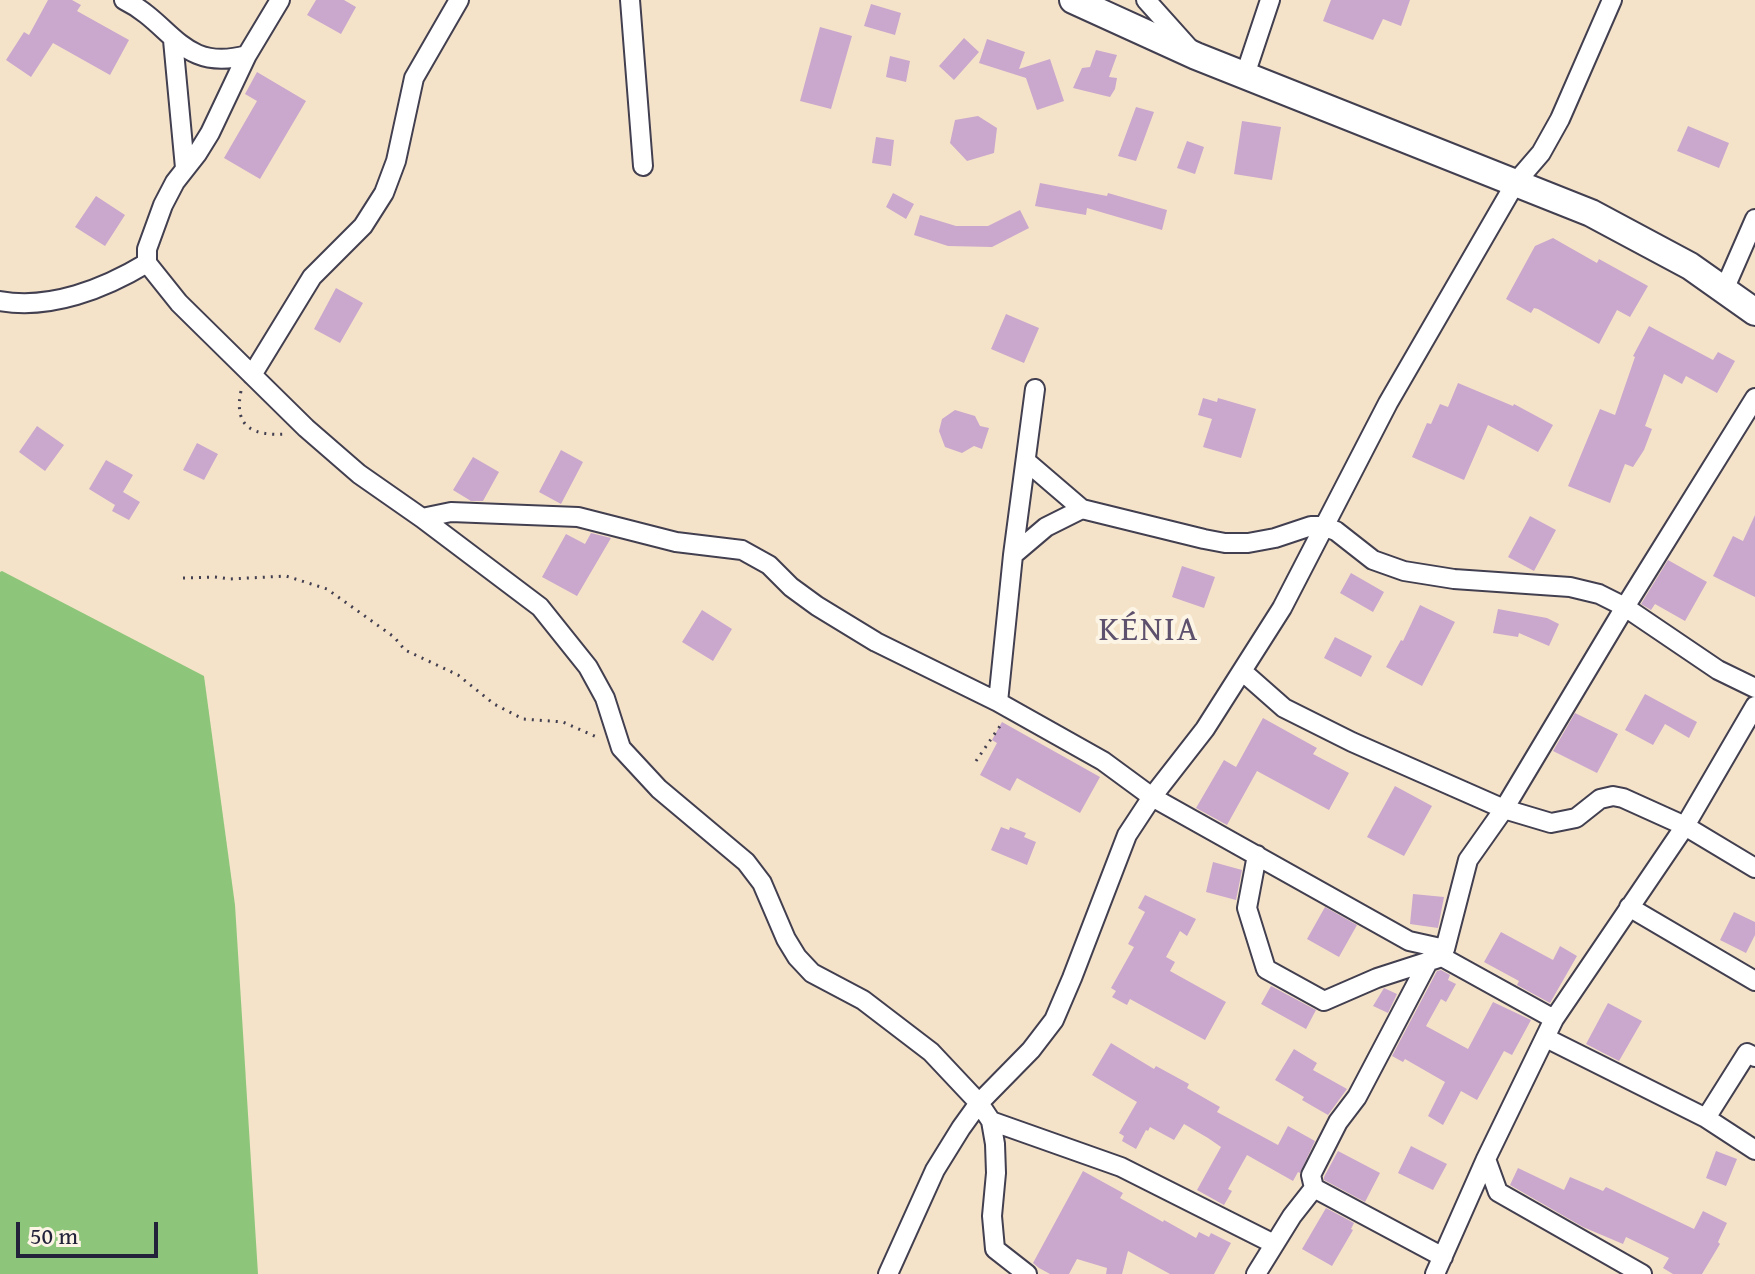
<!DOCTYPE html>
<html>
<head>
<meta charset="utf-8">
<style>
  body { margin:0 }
  #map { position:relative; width:1755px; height:1274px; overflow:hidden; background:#f5e3c9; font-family:"Gentium Book Plus",serif }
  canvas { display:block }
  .scale { position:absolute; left:16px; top:1222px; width:142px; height:36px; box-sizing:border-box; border:4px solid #22223b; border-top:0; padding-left:10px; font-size:24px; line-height:28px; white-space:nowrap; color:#22223b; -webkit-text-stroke:6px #fcf5e5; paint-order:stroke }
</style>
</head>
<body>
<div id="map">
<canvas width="1755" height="1274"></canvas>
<div class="scale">50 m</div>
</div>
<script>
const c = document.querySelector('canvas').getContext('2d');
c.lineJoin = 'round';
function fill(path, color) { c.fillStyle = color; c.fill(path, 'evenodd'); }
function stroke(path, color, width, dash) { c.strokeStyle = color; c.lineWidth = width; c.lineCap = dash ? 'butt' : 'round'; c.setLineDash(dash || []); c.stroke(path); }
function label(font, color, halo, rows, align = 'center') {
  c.font = font + ' "Gentium Book Plus",serif'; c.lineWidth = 8; c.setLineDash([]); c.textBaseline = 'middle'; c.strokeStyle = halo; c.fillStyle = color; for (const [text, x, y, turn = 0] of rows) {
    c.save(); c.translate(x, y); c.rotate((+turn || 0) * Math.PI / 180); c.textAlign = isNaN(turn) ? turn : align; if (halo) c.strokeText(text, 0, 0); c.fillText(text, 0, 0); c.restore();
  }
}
const green = new Path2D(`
  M2,571L204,676L235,905L258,1274H0V572Z`);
const building = new Path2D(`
  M48,0H72L81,5L77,11L129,40L110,75L53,43L31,77L6,60L24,32L29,35Z
  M316,0H344L356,7L341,34L307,15Z
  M1331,0H1410L1401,26L1383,19L1373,40L1323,21Z
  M871,4L901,13L895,35L864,26Z
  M820,27L852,36L831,109L800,101Z
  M964,38L979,52L954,80L939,66Z
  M987,39L1025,52L1019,69L1050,59L1064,101L1037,110L1026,78L979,63Z
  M1096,50L1117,55L1109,77L1117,78L1115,89L1110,97L1073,88L1082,68L1090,67Z
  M890,56L910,61L906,82L886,77Z
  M257,72L306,101L260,179L224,158L257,101L245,94Z
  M1136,107L1154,112L1136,161L1118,156Z
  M978,116L997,128L994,153L967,161L950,143L955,120Z
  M1242,121L1281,127L1272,180L1234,174Z
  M1688,126L1729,143L1719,168L1677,151Z
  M876,137L894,140L891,166L872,163Z
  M1187,141L1204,147L1195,174L1177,168Z
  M1040,183L1107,196L1108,193L1167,210L1162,230L1087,208L1086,215L1035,206Z
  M893,193L914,204L906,219L886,207Z
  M96,196L125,215L105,246L75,227Z
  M1020,210L1029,228L992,247L948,246L914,235L920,215L956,226H988Z
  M1553,238L1597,263L1599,259L1648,286L1630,317L1617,310L1599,344L1538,309L1534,308L1531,313L1506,299L1535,246Z
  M336,288L363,303L340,343L314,329Z
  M1006,314L1039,328L1024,363L991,349Z
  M1649,326L1713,360L1718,352L1735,361L1717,393L1686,376L1682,384L1664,374L1645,426L1652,429L1644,450L1633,467L1625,464L1610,503L1568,486L1600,409L1615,415L1635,357L1633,356Z
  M1458,383L1513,406L1514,404L1553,425L1538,452L1488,425L1464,480L1412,457L1427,423L1431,424L1440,404L1448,407Z
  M1203,398L1217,402L1218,398L1256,409L1241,458L1203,447L1212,419L1198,415Z
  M955,410L975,416L980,426L989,428L982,449L974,446L962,453L945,447L939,431L942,419Z
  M37,426L64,445L45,471L19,452Z
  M197,443L218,454L204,480L183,470Z
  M561,450L583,462L561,504L539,492Z
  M473,457L499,472L483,501H471L453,490Z
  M106,460L133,475L123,492L140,502L129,520L112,511L115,505L89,489Z
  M1755,515V597L1713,576L1733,536L1743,541Z
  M1530,516L1556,530L1534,571L1508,557Z
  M591,533L611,538L577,596L542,577L566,534L585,544Z
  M1668,560L1707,582L1685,621L1655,604L1651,610L1641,604Z
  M1182,566L1215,577L1204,608L1172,597Z
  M1351,573L1384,592L1373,612L1340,593Z
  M1420,605L1455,622L1422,686L1386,667L1401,640L1403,641Z
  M1498,609L1547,618L1559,624L1549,646L1519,633L1518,637L1493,633Z
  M702,610L732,629L713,661L682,642Z
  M1335,637L1372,656L1361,677L1324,658Z
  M1645,694L1697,722L1689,738L1665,724L1653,745L1625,730Z
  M1575,713L1618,734L1597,773L1553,751Z
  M1263,718L1317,748L1313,754L1349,773L1329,810L1257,771L1227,825L1196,808L1224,760L1236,767Z
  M1002,722L1100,777L1080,813L1017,778L1010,791L980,775L997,743L992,740Z
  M1395,786L1432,806L1404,856L1367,837Z
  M1001,827L1009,830L1010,827L1026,833L1024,837L1036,842L1027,865L991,850Z
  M1213,862L1242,870L1236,900L1206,892Z
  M1413,894L1444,897L1438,928L1410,924Z
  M1145,895L1196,919L1187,936L1180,931L1166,957L1175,962L1170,971L1226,1002L1205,1040L1130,999L1127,1005L1112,997L1116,991L1111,988L1134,947L1128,944L1145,912L1138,908Z
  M1325,907L1357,925L1339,957L1307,939Z
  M1734,912L1755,922V935L1746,953L1720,940Z
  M1501,932L1553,960L1560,946L1577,956L1550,1003L1517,985L1519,981L1484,962Z
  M1441,970L1450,975L1448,980L1456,984L1446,1002L1441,999L1426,1026L1468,1049L1493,1002L1531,1020L1512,1055L1504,1051L1477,1100L1461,1091L1443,1125L1428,1116L1445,1082L1405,1059L1403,1062L1392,1056L1437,971Z
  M1271,986L1316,1010L1306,1029L1261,1004Z
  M1384,988L1397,994L1388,1013L1373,1006Z
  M1608,1003L1642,1021L1619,1061L1586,1044Z
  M1111,1043L1154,1069L1156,1066L1189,1084L1187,1088L1220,1107L1217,1112L1278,1145L1288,1126L1315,1141L1300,1173L1298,1172L1293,1181L1247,1155L1228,1189L1232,1191L1224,1205L1197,1190L1221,1147L1208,1138L1184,1124L1174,1140L1150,1127L1148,1131L1146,1130L1136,1149L1122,1141L1124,1136L1119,1133L1137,1102L1092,1075Z
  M1294,1049L1317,1063L1313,1070L1347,1089L1328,1115L1302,1100L1304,1097L1275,1080Z
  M1411,1146L1447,1164L1433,1190L1398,1173Z
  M1338,1151L1380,1173L1365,1202L1324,1180V1177Z
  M1716,1151L1737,1159L1726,1186L1706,1178Z
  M1518,1168L1564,1190L1570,1177L1603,1191L1606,1187L1694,1229L1703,1211L1727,1223L1718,1242L1720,1244L1702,1274H1673L1663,1268L1669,1258L1626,1237L1623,1244L1583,1227L1510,1185Z
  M1083,1171L1123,1193L1120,1198L1163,1222L1164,1220L1196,1238L1199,1232L1209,1237L1211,1233L1231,1243L1214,1274H1170L1128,1251L1122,1274H1106L1107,1268L1077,1259L1069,1274H1050L1039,1268L1033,1263Z
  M1326,1208L1354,1223L1351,1229L1353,1230L1332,1266L1302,1249Z`);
const path = new Path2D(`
  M241,391C233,429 255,436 287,434
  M183,578L215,577L230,579L286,576L327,589L394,637L405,650L458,675L494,704L523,719L563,722L599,738
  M976,761L1000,726`);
const street = new Path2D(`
  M124,0C173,24 182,73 247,55
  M630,0L643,166
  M1146,0L1190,49
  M173,40L185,168
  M1245,75L1270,0
  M147,263L179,303L306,428L359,474L422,518L540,607L588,667L605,698L621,748L659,789L746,862L762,883L786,939L797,957L812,973L863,1000L931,1052L979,1103L991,1121L995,1144L996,1173L992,1216L995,1249L1027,1274
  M1724,290L1755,219
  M0,301C50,310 104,289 147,263V249L163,205L175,182L197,154L210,133L247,55L280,0
  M252,375L312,277L363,226L384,193L396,161L414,78L459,0
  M1035,389L1013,555L998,702L1103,761L1152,797L1409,941L1445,949L1468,860L1504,809L1625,607L1755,398
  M1026,461L1082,509L1204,539L1225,543H1248L1275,538L1311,526H1323L1336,531L1373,560L1404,571L1454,579L1570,587L1599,594L1625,607L1718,670L1755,688
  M422,518L451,512L578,517L676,542L742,550L769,565L791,587L817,606L876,642L998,702
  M1013,555L1046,527L1082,509
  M1242,671L1284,708L1352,742L1504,809L1551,823L1576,818L1600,799L1613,796L1623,798L1685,826L1755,868
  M1257,855L1247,908L1266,969L1324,1001L1377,978L1442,957L1554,1019
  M1629,907L1755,981
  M1546,1038L1706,1118L1747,1053L1755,1057
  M1706,1118L1755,1150
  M991,1121L1121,1167L1274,1244
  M1486,1159L1498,1192L1642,1274
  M1314,1188L1311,1175L1338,1122L1357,1097L1428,962
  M888,1274L935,1170L961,1128L979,1103L1031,1050L1054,1020L1072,978L1127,835L1152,797L1205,729L1282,608L1388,403L1516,182L1541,153L1560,119L1612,0
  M1256,1274L1292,1216L1314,1188L1443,1257
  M1435,1274L1486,1159L1554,1019L1685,826L1755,706`);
const secondary = new Path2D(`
  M1073,0L1196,56L1591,213L1690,266L1755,312`);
const neighbourhoodNames = [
  ["KÉNIA",1149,631]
];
fill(green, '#8dc67a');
fill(building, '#caa7cd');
stroke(street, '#423f50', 22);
stroke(secondary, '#423f50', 30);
stroke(path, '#423f50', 3, [2, 6]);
stroke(street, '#fff', 18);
stroke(secondary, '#fff', 26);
c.letterSpacing = '2px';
label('34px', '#5d516e', '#fcf5e5', neighbourhoodNames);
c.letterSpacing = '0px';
</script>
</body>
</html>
